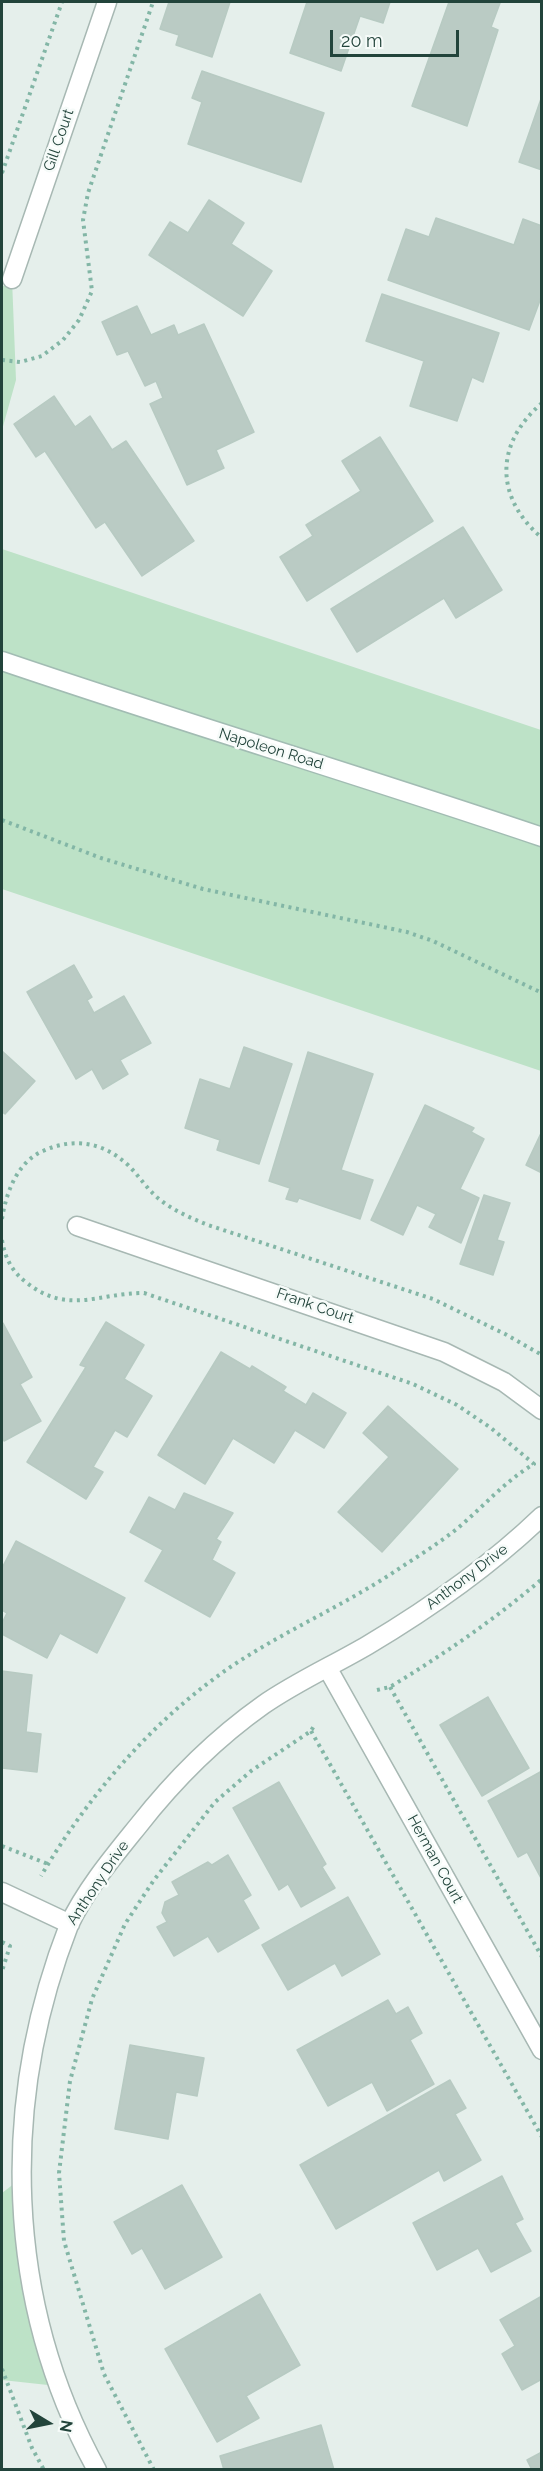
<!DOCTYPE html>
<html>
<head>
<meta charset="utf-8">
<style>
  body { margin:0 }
  #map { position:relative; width:543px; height:2471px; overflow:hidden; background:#e5efeb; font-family:Raleway,sans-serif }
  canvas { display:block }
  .frame { position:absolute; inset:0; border:3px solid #22443b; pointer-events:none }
  .north { position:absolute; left:18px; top:2393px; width:60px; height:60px; -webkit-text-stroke:4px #f6fbf9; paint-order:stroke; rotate:100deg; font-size:16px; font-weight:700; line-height:24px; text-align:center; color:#22443b }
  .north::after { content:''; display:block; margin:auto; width:21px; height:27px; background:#22443b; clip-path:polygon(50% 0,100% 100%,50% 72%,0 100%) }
  .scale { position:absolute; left:330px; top:30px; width:129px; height:27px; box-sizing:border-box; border:3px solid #22443b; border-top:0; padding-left:8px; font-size:18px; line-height:21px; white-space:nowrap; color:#22443b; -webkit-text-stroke:4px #f6fbf9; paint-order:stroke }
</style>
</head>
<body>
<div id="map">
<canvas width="543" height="2471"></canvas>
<div class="frame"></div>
<div class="north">N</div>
<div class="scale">20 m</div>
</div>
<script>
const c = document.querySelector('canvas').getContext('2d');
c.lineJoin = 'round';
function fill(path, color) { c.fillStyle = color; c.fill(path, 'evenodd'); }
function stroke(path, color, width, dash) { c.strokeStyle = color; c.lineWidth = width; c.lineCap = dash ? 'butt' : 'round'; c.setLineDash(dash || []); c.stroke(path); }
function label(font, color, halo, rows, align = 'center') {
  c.font = font + ' Raleway,sans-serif'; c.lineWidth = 5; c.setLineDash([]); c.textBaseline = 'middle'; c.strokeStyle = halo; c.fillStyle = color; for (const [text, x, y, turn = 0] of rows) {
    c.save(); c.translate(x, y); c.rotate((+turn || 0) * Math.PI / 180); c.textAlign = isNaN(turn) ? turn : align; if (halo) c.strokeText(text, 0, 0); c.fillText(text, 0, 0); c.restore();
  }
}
const green = new Path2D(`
  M12,279L16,380L2,430V287Z
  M2,549L541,730V1071L2,889Z
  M15,2183L57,2386L2,2380V2193Z`);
const building = new Path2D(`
  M169,2H230L212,57L176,45L179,35L160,29Z
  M307,2H390L383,23L360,16L341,71L290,53Z
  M449,2L500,3L491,27L498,30L467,126L412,106Z
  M202,71L324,113L301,182L188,144L202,102L192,98Z
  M542,96V170L519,162Z
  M209,200L244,223L231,244L272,271L243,316L149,255L170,222L188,233Z
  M436,218L514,245L523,219L542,226V295L529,330L388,280L406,229L429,237Z
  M382,294L499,333L483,382L472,377L457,421L410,406L424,361L366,341Z
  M137,306L151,335L174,325L178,335L204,324L254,432L216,450L224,468L187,485L150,404L163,398L156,381L145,386L128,351L117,355L102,322Z
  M54,396L75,427L90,416L112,450L126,441L194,541L142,576L105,522L96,528L45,451L36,457L14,424Z
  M380,437L433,521L307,601L280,557L313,536L306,525L361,491L342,461Z
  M463,527L502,590L456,618L444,598L357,652L331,609Z
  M74,965L92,997L87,1000L94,1013L124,996L151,1043L120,1060L128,1074L103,1089L92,1069L76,1079L27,992Z
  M244,1047L292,1064L259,1164L217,1150L220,1140L185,1128L200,1079L230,1089Z
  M2,1051L35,1081L5,1114L2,1112Z
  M308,1052L373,1074L341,1170L373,1180L360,1219L299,1198L297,1202L286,1199L290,1188L269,1181Z
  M425,1105L474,1128L471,1132L484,1139L460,1189L479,1198L461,1243L429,1227L436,1214L417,1205L403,1235L371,1220Z
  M542,1131V1173L526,1165Z
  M484,1195L510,1203L497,1240L504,1242L493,1275L460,1264Z
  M106,1322L144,1345L124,1379L152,1396L127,1437L115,1430L93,1467L103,1472L86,1499L27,1462L86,1367L80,1365Z
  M3,1323L32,1377L20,1384L41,1421L4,1441L2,1435Z
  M221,1352L250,1369L252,1366L286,1387L283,1391L306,1405L313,1393L346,1413L324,1448L295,1430L274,1463L233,1438L205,1484L158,1455Z
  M388,1406L458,1469L382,1552L338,1512L389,1457L363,1433Z
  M184,1493L233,1513L216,1539L221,1542L212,1560L235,1573L210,1617L145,1581L163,1550L130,1532L149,1497L175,1510Z
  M16,1541L125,1598L97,1653L60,1633L47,1658L2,1634V1623L7,1613L2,1610V1568Z
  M2,1671L32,1675L26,1732L41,1734L37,1772L2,1768Z
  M488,1697L529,1768L482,1796L440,1725Z
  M542,1771V1880L527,1852L518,1857L488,1801Z
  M279,1782L326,1864L322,1867L335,1888L301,1907L288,1884L279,1890L233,1808Z
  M228,1855L251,1895L243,1900L259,1928L218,1952L208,1936L174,1956L157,1927L167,1922L162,1913L165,1902L179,1895L172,1882L208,1862L212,1865Z
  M348,1897L380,1954L342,1976L335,1963L288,1990L262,1945Z
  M388,2000L396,2014L408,2007L422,2033L410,2040L434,2084L387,2111L372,2082L328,2106L297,2050Z
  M130,2045L204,2058L197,2096L176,2092L168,2139L115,2129Z
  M450,2080L466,2108L455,2114L481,2160L444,2181L439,2170L336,2229L300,2165Z
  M502,2176L523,2219L515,2223L531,2251L491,2272L478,2248L437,2270L413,2223Z
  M182,2185L222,2257L165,2289L142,2248L132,2254L114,2222Z
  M260,2294L300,2365L246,2396L259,2418L217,2442L165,2349Z
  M542,2296V2379L522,2390L502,2354L515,2346L500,2320Z
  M321,2425L334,2470H224L220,2456Z
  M542,2452V2470H532L527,2460Z`);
const path = new Path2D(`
  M2,173L62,2
  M2,360L20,362L42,356L63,340L79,320L92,291L83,220L88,193L153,2
  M542,403C494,444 495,498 542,538
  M2,820L101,858L203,889L407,932L433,941L542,993
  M2,1219C6,1193 17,1162 43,1151C74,1137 103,1142 128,1165C139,1176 147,1189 159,1199C174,1211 191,1218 208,1225L433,1299L505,1334L542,1355
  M2,1240C5,1258 12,1272 27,1283C68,1315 98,1293 144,1293L413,1384L457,1405L491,1428L534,1464C505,1481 484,1506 458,1528C438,1544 415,1558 394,1572C341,1607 282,1632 229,1668C152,1721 88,1796 41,1876
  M390,1687L542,1957
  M377,1690L390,1687C444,1654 494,1620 542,1579
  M311,1731L542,2137
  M2,1846L48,1864
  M2,1942L10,1946L2,1971
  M2,2369L32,2448L44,2470
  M154,2470L104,2374L64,2241L59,2173L70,2081L92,1999L125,1924L154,1880L215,1802L251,1771L311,1731L315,1724`);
const minor = new Path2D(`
  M12,279L107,2
  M77,1226L444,1352L504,1382L542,1410
  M328,1669L542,2050
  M2,1892L70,1924
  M97,2470C4,2301 0,2102 69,1925C86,1889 113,1857 138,1826C174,1780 215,1739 263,1705C296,1682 334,1665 368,1645C430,1608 490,1566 542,1516`);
const secondary = new Path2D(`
  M2,661C181,722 362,776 542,837`);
const streetNames = [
  ["Gill Court",59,140,-71],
  ["Napoleon Road",271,749,17],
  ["Frank Court",315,1306,19],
  ["Anthony Drive",467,1577,-37],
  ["Herman Court",435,1859,61],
  ["Anthony Drive",98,1883,-56]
];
fill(green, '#bde2c7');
fill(building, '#bacbc4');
stroke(building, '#b7cac2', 1.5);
stroke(minor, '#a7b8b3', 21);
stroke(secondary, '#a2bcb3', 21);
stroke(path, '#83b6a6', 4, [3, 4.5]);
stroke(minor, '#fff', 18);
stroke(secondary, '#fff', 18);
label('15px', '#22443b', '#f6fbf9', streetNames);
</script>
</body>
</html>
